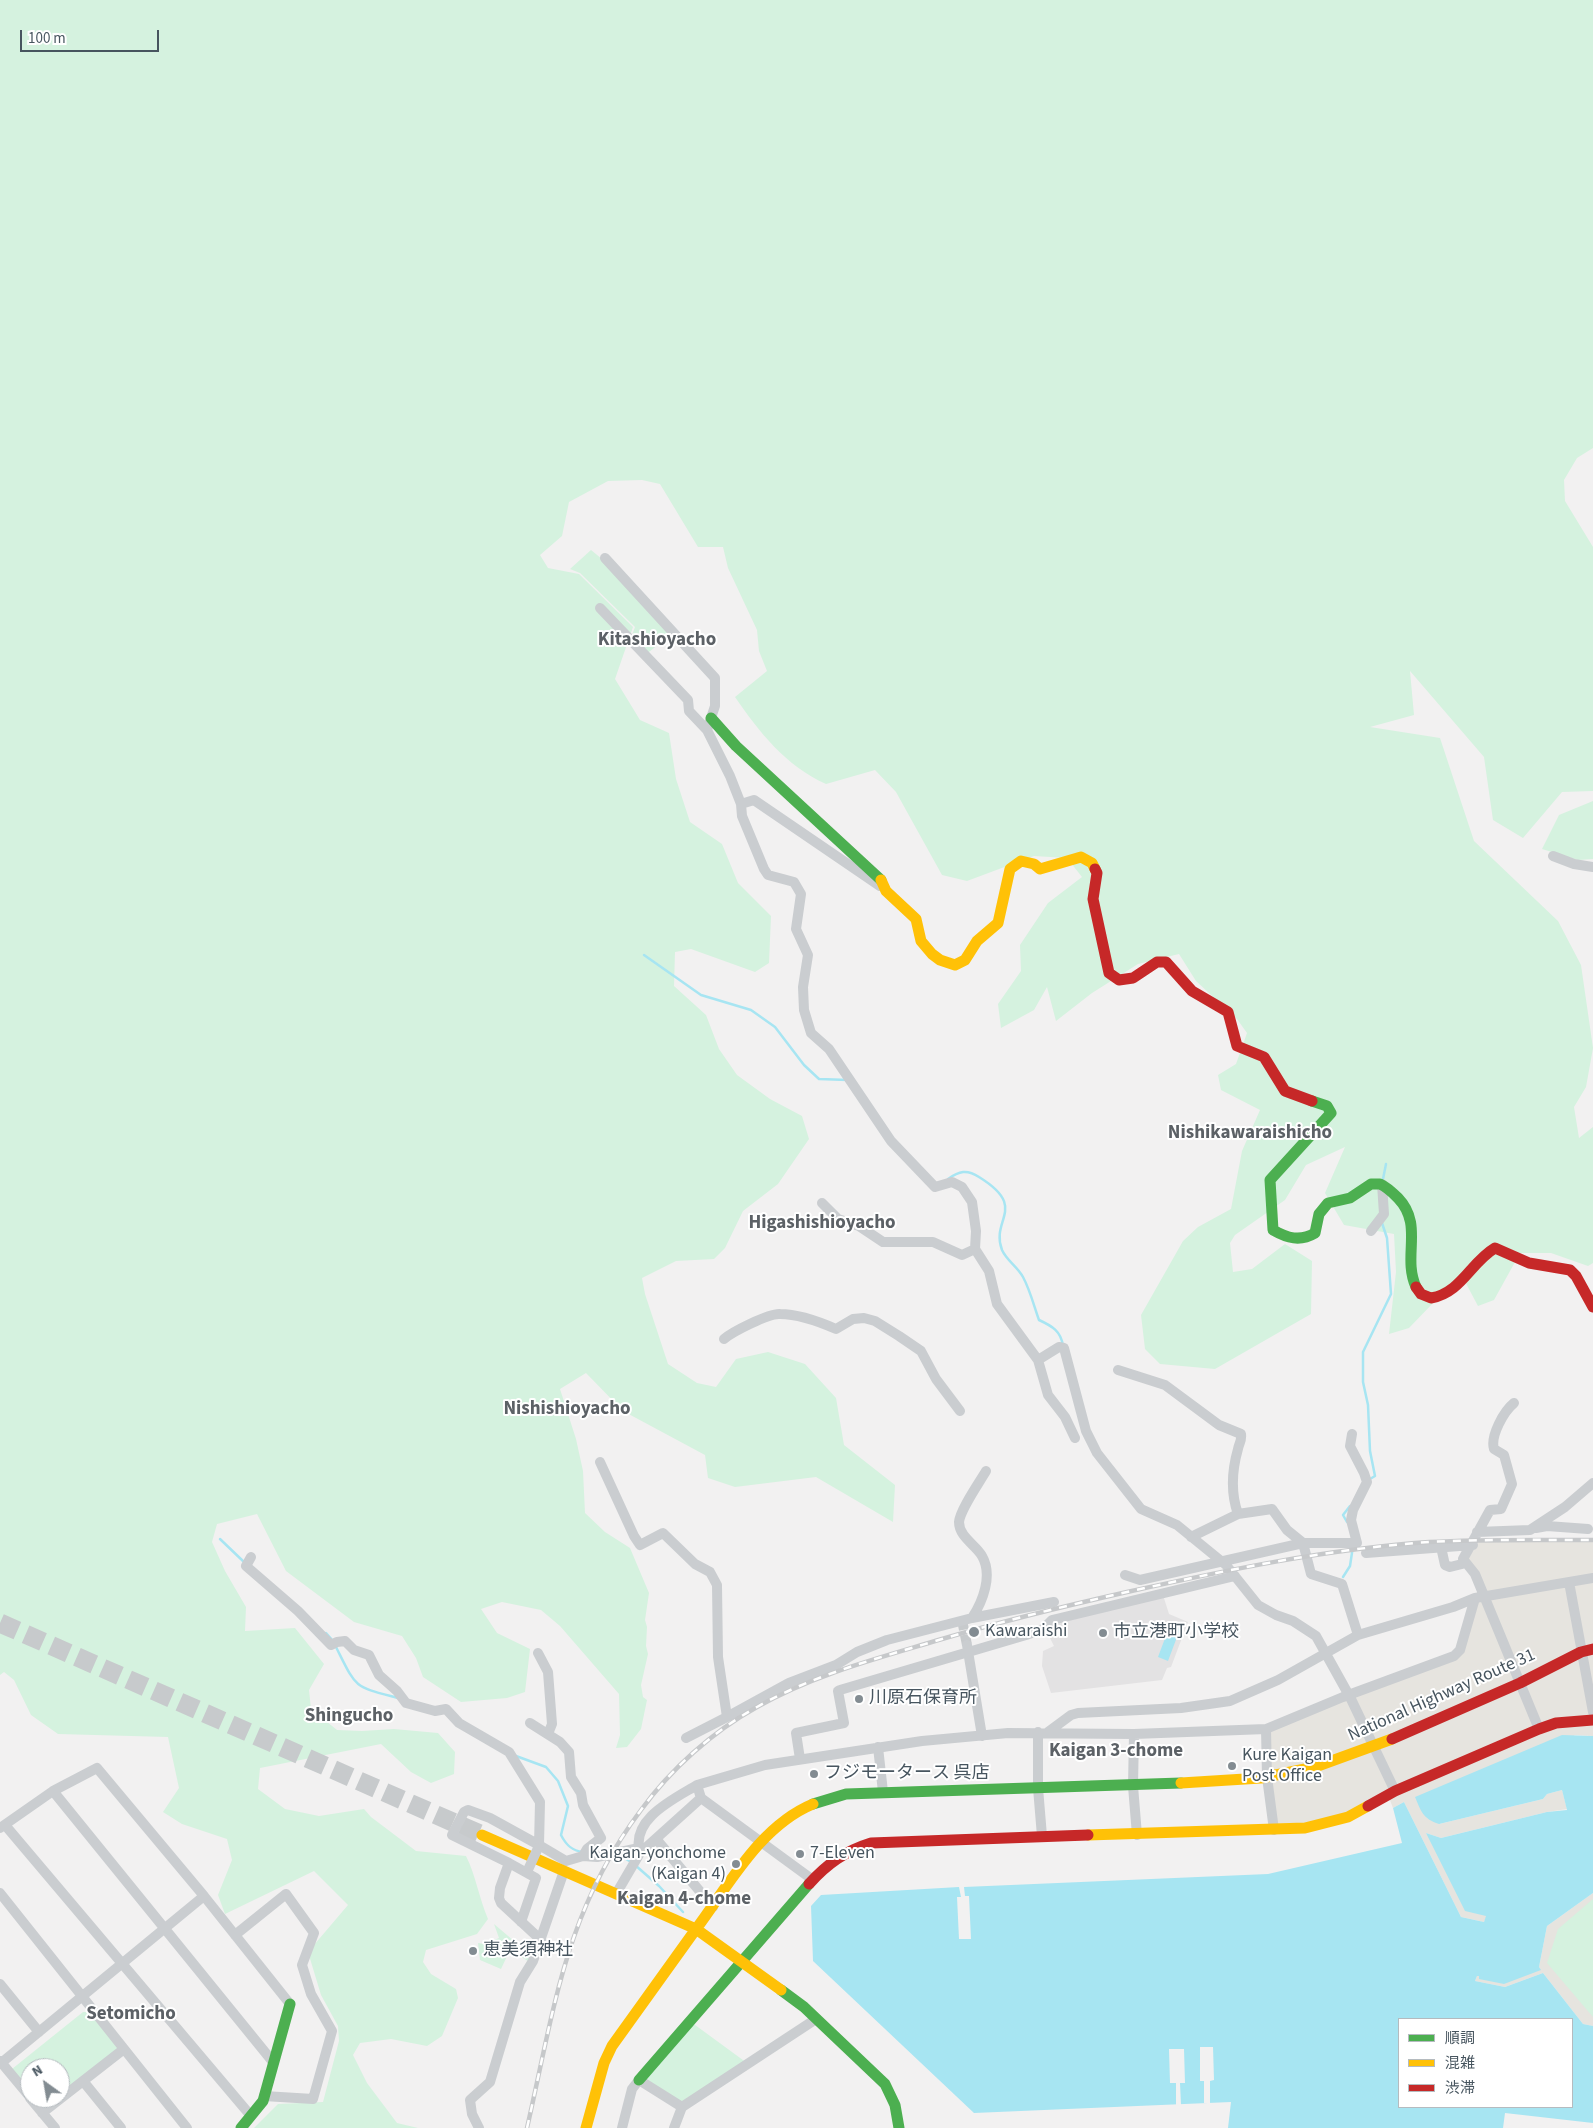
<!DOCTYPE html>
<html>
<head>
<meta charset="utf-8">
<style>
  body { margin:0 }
  #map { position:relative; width:1593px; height:2128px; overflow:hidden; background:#f2f1f1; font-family:"Source Sans 3","Noto Sans JP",sans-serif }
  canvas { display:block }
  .legend { position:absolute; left:1398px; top:2018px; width:175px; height:90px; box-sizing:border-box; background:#fff; border:1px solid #b5bbbf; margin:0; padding:6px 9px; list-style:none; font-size:15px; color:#47555f }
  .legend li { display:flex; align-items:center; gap:10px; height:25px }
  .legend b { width:25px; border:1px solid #b5bbbf }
  .north { position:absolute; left:20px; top:2058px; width:50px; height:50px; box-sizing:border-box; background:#fff; border:1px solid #b5bbbf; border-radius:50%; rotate:328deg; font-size:14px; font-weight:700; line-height:20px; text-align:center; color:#47555f }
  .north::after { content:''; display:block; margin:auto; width:18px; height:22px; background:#838c92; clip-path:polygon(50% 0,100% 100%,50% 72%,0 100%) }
  .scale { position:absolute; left:20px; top:30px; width:139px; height:22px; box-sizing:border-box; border:2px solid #47555f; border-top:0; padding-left:6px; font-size:15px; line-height:18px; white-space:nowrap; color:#47555f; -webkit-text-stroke:4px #fff; paint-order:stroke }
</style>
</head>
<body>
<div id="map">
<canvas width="1593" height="2128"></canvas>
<ul class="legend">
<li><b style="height:6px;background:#4caf50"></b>順調</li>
<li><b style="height:6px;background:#ffc107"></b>混雑</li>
<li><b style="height:6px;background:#c62828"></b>渋滞</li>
</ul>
<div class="north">N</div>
<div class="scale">100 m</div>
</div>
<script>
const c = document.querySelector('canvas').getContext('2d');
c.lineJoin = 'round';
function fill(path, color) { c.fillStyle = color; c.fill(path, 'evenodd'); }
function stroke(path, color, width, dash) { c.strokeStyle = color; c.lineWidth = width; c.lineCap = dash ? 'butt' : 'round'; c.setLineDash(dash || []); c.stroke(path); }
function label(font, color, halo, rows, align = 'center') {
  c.font = font + ' "Source Sans 3","Noto Sans JP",sans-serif'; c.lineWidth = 4; c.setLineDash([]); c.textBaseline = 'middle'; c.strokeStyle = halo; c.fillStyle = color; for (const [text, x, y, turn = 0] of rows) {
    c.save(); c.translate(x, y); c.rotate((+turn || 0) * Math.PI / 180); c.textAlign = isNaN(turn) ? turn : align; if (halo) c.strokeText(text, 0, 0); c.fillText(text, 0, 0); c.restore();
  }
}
const commercial = new Path2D(`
  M1478,1541L1593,1542V1736L1575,1735L1439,1824L1543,1799L1547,1794L1562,1790L1567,1809L1547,1812L1441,1838L1426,1833L1487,1916L1484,1922L1461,1917L1404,1802L1393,1808L1388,1795L1354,1814L1274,1830L1266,1729L1456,1655L1479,1589L1465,1563Z
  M1593,1893V2026L1583,2024L1543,1973L1505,1987L1475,1981L1477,1976H1480L1479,1979L1540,1969L1539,1967L1547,1926Z`);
const education = new Path2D(`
  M1163,1595L1169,1614L1188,1622L1171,1667L1167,1668L1162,1680L1051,1693L1042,1666L1043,1651L1054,1646L1047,1632L1055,1621Z`);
const green = new Path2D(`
  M0,0H1593V448L1577,458L1564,480L1565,501L1593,547V791L1562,792L1523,838L1493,820L1484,757L1410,671L1414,715L1370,727L1440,738L1474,841L1558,921L1581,965L1593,1048L1586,1087L1574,1107L1579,1138L1593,1127V1263L1588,1266L1551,1253H1520L1494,1300L1478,1306L1461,1274L1409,1328L1389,1334L1396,1272L1394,1234L1344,1225L1325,1193L1345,1147L1306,1165L1285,1200L1235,1235L1230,1243L1233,1272L1252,1269L1285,1244L1312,1261L1311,1314L1215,1369L1160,1364L1145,1349L1141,1315L1183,1241L1198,1227L1231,1209L1242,1151L1260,1110L1221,1090L1218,1075L1236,1064L1247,1033L1237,1019L1196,981L1179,954L1138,964L1092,993L1056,1021L1047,987L1034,1010L1001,1028L998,1004L1021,971L1020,945L1048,903L1082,877L1067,858L1034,856L967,881L942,875L896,792L875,770L826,784C786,766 759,732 735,697L767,671L759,651L757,630L728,568L723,547H698L660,484L642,480L608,481L569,502L562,536L540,555L548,568L579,574L633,627L615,679L640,720L669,733L676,779L690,822L722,844L738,883L771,916L769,963L755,972L691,949L675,952L674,986L706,1015L719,1049L737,1075L770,1099L802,1116L809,1139L778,1184L743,1211L725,1248L714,1259L676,1261L642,1278L645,1294L668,1364L697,1383L716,1387L736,1359L768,1352L805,1364L836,1398L844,1445L895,1485L893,1522L816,1477L735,1487L708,1478L705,1455L623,1411L586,1373L560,1389L576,1439L583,1471L585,1513L605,1532L630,1548L649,1593L645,1620L647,1627L646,1646L648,1654L641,1685L643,1697L647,1700L641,1729L627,1747L616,1748L620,1735L619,1694L560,1626L541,1610L502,1602L481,1609L497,1633L530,1649L525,1692L507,1698L461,1702L423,1677L416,1658L402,1636L354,1622L286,1571L257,1514L217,1524L212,1542L225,1571L246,1607L245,1631L295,1628L324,1664L309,1690L311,1709L337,1730L362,1731L394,1729L438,1733L455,1752L454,1774L431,1783L411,1772L381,1744L260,1768L258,1789L285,1809L319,1816L364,1809L371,1817L416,1851L466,1856C476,1876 479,1898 488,1919L477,1934L426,1950L423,1962L431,1974L456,1989L458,1998L442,2036L427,2046L391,2039L360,2043L353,2055L367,2083L397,2123L418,2128H254L278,2104L323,2102L339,2041L338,2026L321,1995L308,1952L348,1905L314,1871L225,1914L218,1895L232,1860L227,1839L182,1824L163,1812L179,1788L168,1737L58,1734L31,1715L14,1680L4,1672L0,1675Z
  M591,550L602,559L672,634L645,655L631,638L635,627L580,573L570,569Z
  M1593,801V859L1578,860L1542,849L1559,815Z
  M1593,1899V2017L1547,1963L1558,1929Z
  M494,1924L527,1952L535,1937L539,1940L531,1963L510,1950L501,1969L480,1960L478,1943L485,1944L499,1938Z
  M83,2012H90L120,2051L60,2098V2068H30V2092L12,2069Z
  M691,2022L747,2063L682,2105L641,2080Z`);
const water = new Path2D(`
  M1170,1625L1180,1629L1168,1661L1158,1657Z
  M1562,1735L1593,1736V1893L1547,1926L1539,1967L1541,1970L1504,1984L1479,1979V1976H1477L1475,1981L1505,1987L1543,1973L1583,2024L1593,2026V2123L1505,2113L1503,2128H1228L1231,2102L974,2113L813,1961L811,1906L821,1895L959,1887L961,1897H957L959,1939H971L969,1896H965L964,1887L1268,1874L1402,1843L1393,1808L1404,1802L1461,1917L1484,1922L1486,1916L1465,1911L1426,1833L1441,1838L1547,1812L1567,1810L1562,1790L1547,1794L1543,1799L1439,1824C1423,1819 1421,1811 1415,1797ZM1399,2019H1572V2107H1399Z`);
const pier = new Path2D(`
  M1200,2047H1213L1214,2080L1210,2081V2103H1204V2081H1200Z
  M1169,2049H1184L1185,2083H1180L1181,2105H1176V2083H1170Z`);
const stream = new Path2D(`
  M644,955L701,995L751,1010L775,1027L804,1065L819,1079L848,1080
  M948,1179C959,1171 967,1169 979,1177C1029,1208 990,1219 1002,1250C1007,1261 1017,1266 1023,1277C1030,1290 1034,1306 1039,1320C1052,1326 1061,1331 1063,1346
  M1383,1179L1386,1164
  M1370,1479L1375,1476L1370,1451L1368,1405L1363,1382V1352L1391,1294L1387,1238L1382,1223
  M1347,1522L1343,1515L1350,1506
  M220,1539L244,1562
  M1343,1577L1350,1566L1353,1546
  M326,1633L334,1642
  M336,1647C357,1689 353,1686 398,1698
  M516,1756L546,1767L558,1781L568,1806L561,1835C566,1845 572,1851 583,1852
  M621,1856L631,1862
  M635,1865L659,1886L683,1912`);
const streetTunnel = new Path2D(`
  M962,1620L967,1645`);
const highwayTunnel = new Path2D(`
  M0,1623L482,1835`);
const street = new Path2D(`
  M605,558L715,678V706L707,730L730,776L741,804L742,816L764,869L768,875L794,882L801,894L796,929L808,955L803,987L804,1010L811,1033L829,1049L891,1141L935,1187L952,1182L962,1187L972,1202L976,1231L975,1249L989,1271L997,1304L1038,1360L1048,1395L1065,1417L1075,1438
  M600,608L688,700L689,711L707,730
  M741,804L754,800L880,886
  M1553,856L1574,864L1593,867
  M822,1203L838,1219L859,1226L883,1242H933L962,1255L975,1249
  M1371,1231L1384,1214L1382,1184
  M724,1339C732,1332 769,1313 780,1314C797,1314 820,1322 836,1329L853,1319L864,1318L875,1321L899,1336L921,1351L936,1379L960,1411
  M1038,1360L1059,1347L1064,1348L1086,1431L1097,1453L1141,1509L1177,1525L1226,1565L1258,1605L1276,1615L1293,1621L1316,1636L1351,1699L1395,1791
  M1118,1370L1165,1385L1219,1425L1241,1434C1242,1441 1239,1443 1238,1449C1232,1470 1231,1494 1238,1514
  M1514,1403C1504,1411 1490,1436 1494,1449L1504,1455L1512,1484L1501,1509L1490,1510L1463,1559L1475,1574L1539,1729
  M600,1462L634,1536L640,1545L663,1533L695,1564L710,1572L717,1585L718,1657L727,1717L686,1738
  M1536,1528L1547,1526L1588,1529
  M1477,1532L1530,1530L1565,1507L1593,1483
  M1191,1537L1238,1514L1272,1509L1287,1530L1303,1543L1311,1574L1342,1584L1358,1635
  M1441,1547L1445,1565L1450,1567L1466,1563
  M1366,1553L1473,1545
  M251,1557L246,1566L298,1611L331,1645L337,1642L345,1641L354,1650L369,1655L379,1675L397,1691L406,1703L435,1711L446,1709L459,1723L509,1752L540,1802L539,1845L490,1818L468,1810L464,1812L452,1835L509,1863
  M1125,1575L1140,1580L1303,1543H1357L1351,1520L1353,1510L1367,1482L1364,1473L1350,1446L1352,1434
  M1569,1582L1593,1712
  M972,1618L1054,1602
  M967,1645L982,1736
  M538,1653L548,1672L552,1724L548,1734
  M727,1717L789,1683L836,1665L857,1652L887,1640L972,1618C983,1601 993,1575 982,1556C976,1545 959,1537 959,1522C960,1510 979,1483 986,1471
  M530,1723L560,1742L569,1752L571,1777L581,1793L583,1805L601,1838L587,1849L583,1856L566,1861L539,1845L538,1848
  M1266,1729L1267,1777L1274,1830
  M1038,1732V1788L1042,1836
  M1048,1732L1071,1715L1078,1713L1181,1708L1230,1701L1278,1680L1358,1635L1453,1607L1475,1598L1593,1578
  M1134,1734L1133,1786L1137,1835
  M878,1747L883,1792
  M800,1759L796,1733L844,1723L838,1691L840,1690L1026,1635L1043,1629L1052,1620L1235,1576
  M53,1791L273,2062
  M5,1825L251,2116
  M0,1828L53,1791L97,1768L204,1896L290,2004
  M657,1840L713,1907
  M640,1853C630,1819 674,1799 697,1785
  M583,1856L597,1857L639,1848
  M813,1880L701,1798L697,1785L765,1765L922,1741L1008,1733L1134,1734L1266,1729L1343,1697L1454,1656L1460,1650L1475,1598
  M0,1893L187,2128
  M616,1894L640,1853L701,1798
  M521,1922L536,1878L509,1863L500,1888L499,1898L501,1903L541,1940
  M235,1935L286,1894L314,1933L302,1965L311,1994L332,2031L313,2099L264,2096
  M0,1984L39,2032
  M0,2061L30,2097
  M0,2064L204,1896
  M83,2081L121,2128
  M30,2098L55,2128
  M42,2113L124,2049
  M479,2128L472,2114L470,2100L490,2082L520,1982L533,1961L564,1871
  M622,2128L632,2089L639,2080L682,2107
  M674,2128L682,2107L816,2019`);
const fast = new Path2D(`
  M711,718L736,746L881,880
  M1312,1101L1327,1106L1331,1113L1270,1180L1273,1230C1287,1238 1300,1242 1315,1233L1319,1214L1328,1203L1350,1198L1371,1184H1380C1387,1187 1393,1193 1398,1198C1424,1225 1402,1256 1416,1287
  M813,1804L846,1794L1181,1783
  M781,1990L804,2007L885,2084L895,2105L899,2128
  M639,2080L809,1884
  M241,2128L263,2101L290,2004`);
const slow = new Path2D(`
  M881,880L886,891L916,919L921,941L932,954L940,960L955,965L965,960L977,941L998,923L1010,869L1021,861L1034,864L1040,869L1081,857L1092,863L1095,869
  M1181,1783L1261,1778L1315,1767L1392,1739
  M482,1835L696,1929C729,1885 760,1826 813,1804
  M1088,1835L1305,1828L1348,1817L1368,1806
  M586,2128L604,2063L612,2046L696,1929L781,1990`);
const jam = new Path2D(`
  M1095,869L1097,873L1093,899L1109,973L1119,980L1133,978L1157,962H1166L1192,991L1228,1012L1237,1046L1264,1057L1285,1091L1312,1101
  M1416,1287L1421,1294L1431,1298C1461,1293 1471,1262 1495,1248L1529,1263L1570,1270L1576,1276L1593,1307
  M1392,1739L1520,1683L1581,1652L1593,1649
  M1368,1806L1395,1791L1539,1729L1556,1723L1593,1720
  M809,1884C827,1864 845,1851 871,1843L1088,1835`);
const rail = new Path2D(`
  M527,2128C554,2010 565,1911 641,1810C671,1769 712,1732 757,1707C815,1674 879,1658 942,1639C1003,1621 1065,1606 1127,1592C1227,1570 1327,1549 1429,1542C1484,1539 1538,1540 1593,1540`);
const streetBridge = new Path2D(`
  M527,1872L538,1848`);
const markers = [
  [974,1632,6,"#838c92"],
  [1103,1633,5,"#838c92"],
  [859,1699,5,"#838c92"],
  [1232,1766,5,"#838c92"],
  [814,1774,5,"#838c92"],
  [800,1854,5,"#838c92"],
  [736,1864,5,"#838c92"],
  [473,1951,5,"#838c92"]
];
const poiNames = [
  ["Kawaraishi",985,1632],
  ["市立港町小学校",1113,1633],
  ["川原石保育所",869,1699],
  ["Kure Kaigan",1242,1756],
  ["Post Office",1242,1777],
  ["フジモータース 呉店",824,1774],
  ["Kaigan-yonchome",726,1854,"right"],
  ["(Kaigan 4)",726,1875,"right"],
  ["7-Eleven",810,1854],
  ["恵美須神社",483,1951]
];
const streetNames = [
  ["National Highway Route 31",1442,1696,-24]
];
const neighbourhoodNames = [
  ["Kitashioyacho",657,641],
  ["Nishikawaraishicho",1250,1134],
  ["Higashishioyacho",822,1224],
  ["Nishishioyacho",567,1410],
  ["Shingucho",349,1717],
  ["Kaigan 3-chome",1116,1752],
  ["Kaigan 4-chome",684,1900],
  ["Setomicho",131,2015]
];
fill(commercial, '#e6e4df');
fill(education, '#e3e2e3');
fill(green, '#d5f2df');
fill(water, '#a7e5f2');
fill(pier, '#f2f1f1');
stroke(stream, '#a7e5f2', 2.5);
stroke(streetTunnel, '#c7cacc', 10, [10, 5]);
stroke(highwayTunnel, '#c7cacc', 19, [19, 9]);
stroke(street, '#cacdd0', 10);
stroke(fast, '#4caf50', 11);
stroke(slow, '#ffc107', 11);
stroke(jam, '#c62828', 11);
stroke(rail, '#c6c8ca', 4.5);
stroke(rail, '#fff', 2.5, [8]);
stroke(streetBridge, '#cacdd0', 10);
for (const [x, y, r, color] of markers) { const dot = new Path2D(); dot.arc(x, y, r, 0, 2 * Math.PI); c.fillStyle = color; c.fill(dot); stroke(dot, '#fff', 2); }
label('18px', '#47555f', '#fff', poiNames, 'left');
label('18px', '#47555f', '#fff', streetNames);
label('bold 19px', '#5c6166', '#fff', neighbourhoodNames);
</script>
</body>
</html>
